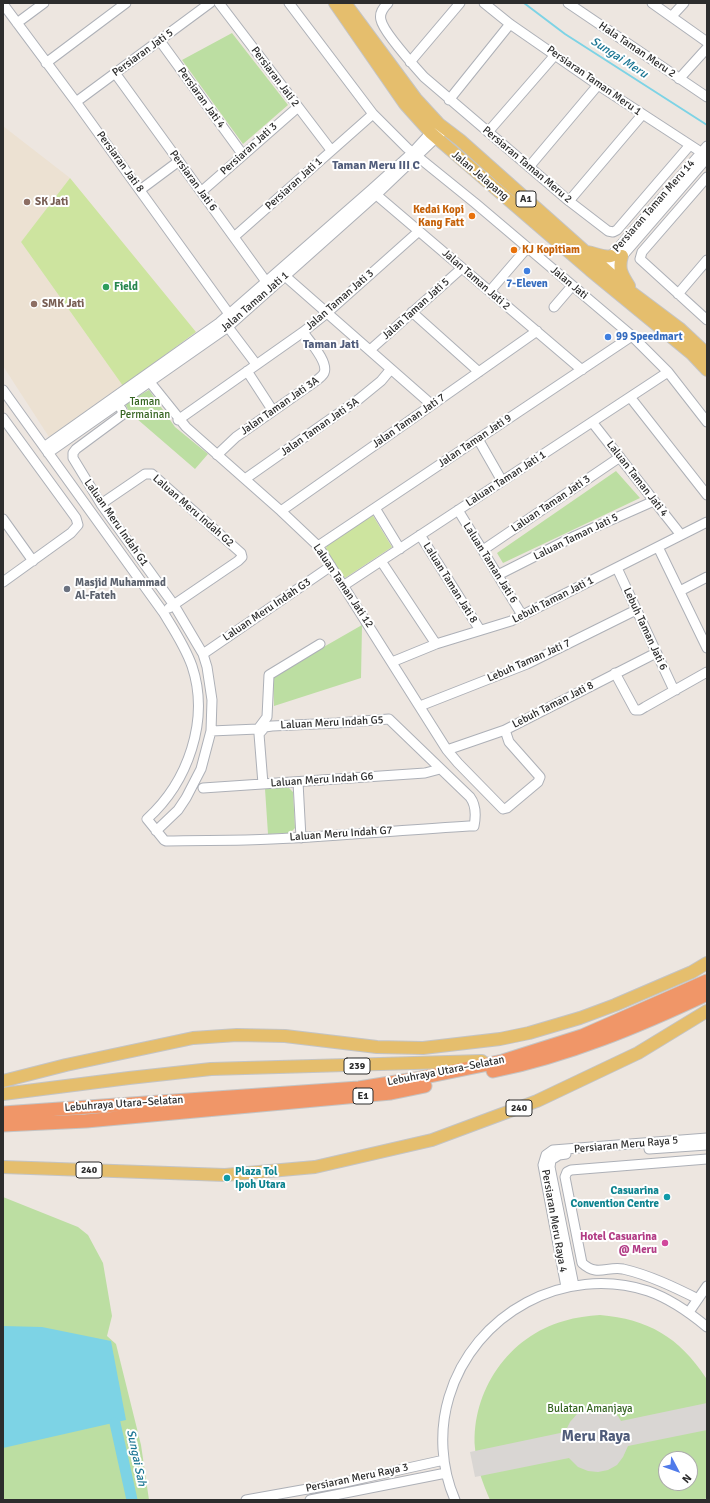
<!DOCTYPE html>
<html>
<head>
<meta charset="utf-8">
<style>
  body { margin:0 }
  #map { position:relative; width:710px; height:1503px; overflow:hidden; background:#ede6e0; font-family:Signika,sans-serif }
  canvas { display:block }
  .frame { position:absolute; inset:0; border:4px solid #2d2d2d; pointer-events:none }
  .north { position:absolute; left:658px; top:1451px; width:40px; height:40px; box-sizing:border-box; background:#fff; border:1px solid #ababab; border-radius:50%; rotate:131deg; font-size:11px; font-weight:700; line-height:16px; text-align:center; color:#2d2d2d }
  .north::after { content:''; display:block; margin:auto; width:14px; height:18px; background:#507bea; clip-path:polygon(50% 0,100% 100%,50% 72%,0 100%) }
</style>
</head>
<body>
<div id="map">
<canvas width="710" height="1503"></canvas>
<div class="frame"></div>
<div class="north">N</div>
</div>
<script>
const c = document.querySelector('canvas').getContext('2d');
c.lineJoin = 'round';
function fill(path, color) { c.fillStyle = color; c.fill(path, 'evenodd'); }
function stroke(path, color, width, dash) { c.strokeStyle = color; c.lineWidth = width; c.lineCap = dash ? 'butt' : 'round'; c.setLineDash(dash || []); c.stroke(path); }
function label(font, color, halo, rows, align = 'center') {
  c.font = font + ' Signika,sans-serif'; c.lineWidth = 4; c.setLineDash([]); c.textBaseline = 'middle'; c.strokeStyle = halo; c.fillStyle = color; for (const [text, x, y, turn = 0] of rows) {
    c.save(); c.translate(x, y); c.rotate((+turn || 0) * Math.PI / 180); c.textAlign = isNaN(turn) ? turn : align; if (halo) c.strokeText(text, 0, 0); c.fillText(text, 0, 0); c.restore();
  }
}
const education = new Path2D(`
  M3,126L70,178L21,242L123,386L51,440L3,366Z`);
const green = new Path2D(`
  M232,33L288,105L243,144L182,60Z
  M149,390L175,427L208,454L195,469L129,412L125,403Z
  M616,471L640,498L503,563L497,553Z
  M362,625L361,678L274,706L273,676Z
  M288,787L293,792L295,828L290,833L268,834L265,789Z
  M3,1197L78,1227L88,1235L103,1263L112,1316L107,1336L116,1344L141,1445L149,1500H3Z
  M600,1315C648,1319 679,1337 706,1378L707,1496L705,1500H490C483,1483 476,1467 475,1448C471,1391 509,1336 564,1321C576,1317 588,1316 600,1315ZM666,1459H690V1483H666Z`);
const pitch = new Path2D(`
  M70,178L196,332L123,386L21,242Z
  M372,514L392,547L345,578L325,550L330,540Z`);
const plaza = new Path2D(`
  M707,1403V1430L628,1446L623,1457L617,1465L608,1470L598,1472L588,1471L578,1467L569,1458L475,1477L470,1452L565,1432L570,1422L577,1414L590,1408H598L609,1410L618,1416L621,1421Z`);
const water = new Path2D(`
  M3,1326L42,1327L111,1341L126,1420L3,1448Z`);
const stream = new Path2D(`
  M524,3L565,34L707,125`);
const river = new Path2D(`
  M115,1423L132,1500`);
const minor = new Path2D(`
  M219,3L331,150
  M289,3L373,114L407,148L475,203L632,336L668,372L707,422
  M388,3C383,8 379,13 381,20C383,31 415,67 424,77L569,201L608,231L613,232L617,230L690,145
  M484,3L510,24L598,85L707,156
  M568,3L707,97
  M652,3L707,42
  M3,4L76,102L232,318
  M672,16L684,3
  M17,23L44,3
  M160,41L243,155
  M410,62L460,3
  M46,63L126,3
  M115,73L270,287
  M679,79L707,48
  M449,100L510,24
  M76,102L210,3
  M488,132L555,55
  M529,167L598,85
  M707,177L642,252L640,259L707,320
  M140,190L179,161
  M201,192L298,107
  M373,192L582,370
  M569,201L642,115
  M234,237L373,114
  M618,261L707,158
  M285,276L432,405
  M610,276L611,256L707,146
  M490,291L527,248
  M678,294L707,260
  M554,307L572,286
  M412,312L479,372
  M228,327L256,364
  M370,350L462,268
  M247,371L273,411
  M145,376L186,427L281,511L318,546L447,750L458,763L503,809L507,808L538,782L540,777L509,742L505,730
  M3,390L163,612C174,630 185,646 192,666C210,720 188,782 147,819L164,840L166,841C201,840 237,841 272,839C338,836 403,830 469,826H474C476,816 476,805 470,797L389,719L337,723L272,726L265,727L259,734L263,784
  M630,397L707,495
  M113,399L122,410V415L76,449L73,453V458L101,504L174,605L203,654L207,667L212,700L211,731L201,769L186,798L178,810L156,831
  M3,418L76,518L78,525L71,533L3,582
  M178,420L303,332L327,313L419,231
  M592,422L681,535
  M478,439L502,481
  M44,447L219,323L371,190L413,152L434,129
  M48,453L228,327L376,195L441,133
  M217,455L236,437L313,383C317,380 322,377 324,373C329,362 309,341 303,332
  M245,479L359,399L381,381L391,369
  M101,504L145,474H152L241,553L242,557L238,561L169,608
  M375,508L400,549
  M458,510L522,615
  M281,511L537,331
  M3,519L33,561
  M420,535L480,630
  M318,546L632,336
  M658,547L707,648
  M483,550L620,457
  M381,561L436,644
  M617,568L672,686L676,690
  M498,575L575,536L654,501
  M343,586L668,372
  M680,591L707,577
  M203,654L331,566
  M392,662L436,644L511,621L707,522
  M615,673L635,710H640L645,707L707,672
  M420,706L527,664L636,610
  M211,731L258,729L267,717L269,675L320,644
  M447,750L505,730L656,653
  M298,782L301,838
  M203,788L425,773L440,769
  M649,1149L707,1145
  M546,1155L553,1150L707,1138
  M546,1155L543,1165L566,1287
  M551,1160L559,1155L566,1154
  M551,1160L550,1167L574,1286
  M698,1299C674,1287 649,1275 623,1269C607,1266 597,1277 582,1263L565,1177L567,1172L571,1170L707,1159
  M689,1312L707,1286
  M246,1500L341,1483L444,1460
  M310,1500L446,1473
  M455,1500C441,1468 439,1430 449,1397C474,1313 565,1264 648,1291C671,1299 689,1312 707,1327`);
const major = new Path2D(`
  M335,3L405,104L431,133L590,270L691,353L707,370
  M345,3L416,99L439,124L460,140L607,271L631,292L679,328L707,354
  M587,252C596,253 602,258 611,256
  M622,256C618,269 622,275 629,286
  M3,1081L66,1065L193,1038L237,1035L285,1036L377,1047L423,1048L500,1039L529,1033L580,1018L615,1005L692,972L707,963
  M3,1094L129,1078L211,1069L482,1061
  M3,1167L225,1175L315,1167L432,1140L537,1101L638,1053L707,1011`);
const highway = new Path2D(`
  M493,1071C567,1056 639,1026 707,994
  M3,1113L359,1088L415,1079L503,1061L582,1036L707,981
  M3,1125L86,1121L391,1093L425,1086`);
const markers = [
  [27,202,4,"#8d6e63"],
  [472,216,4,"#e8710a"],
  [514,250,4,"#e8710a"],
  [527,271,4,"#3f7fe0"],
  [106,287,4,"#2e9e5b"],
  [34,304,4,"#8d6e63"],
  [608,337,4,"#3f7fe0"],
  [67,589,4,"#6b7280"],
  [227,1178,4,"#0f9aa8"],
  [667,1197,4,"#0f9aa8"],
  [665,1243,4,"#d1479c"]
];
const shields = [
  [526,199,20],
  [357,1066,26],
  [363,1096,20],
  [519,1108,26],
  [89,1170,26]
];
const shieldNames = [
  ["A1",526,199],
  ["239",357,1066],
  ["E1",363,1096],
  ["240",519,1108],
  ["240",89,1170]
];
const streetNames = [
  ["Hala Taman Meru 2",637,50,34],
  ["Persiaran Jati 5",143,53,-36],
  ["Persiaran Jati 2",275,77,53],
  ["Persiaran Taman Meru 1",594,81,35],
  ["Persiaran Jati 4",201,98,54],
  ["Persiaran Jati 3",249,149,-42],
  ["Persiaran Jati 8",120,162,54],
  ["Persiaran Taman Meru 2",527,165,40],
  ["Jalan Jelapang",480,176,40],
  ["Persiaran Jati 6",193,181,54],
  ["Persiaran Jati 1",294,184,-42],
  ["Persiaran Taman Meru 14",654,206,-49],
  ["Jalan Taman Jati 2",476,280,41],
  ["Jalan Jati",569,283,40],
  ["Jalan Taman Jati 3",340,300,-41],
  ["Jalan Taman Jati 1",255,302,-41],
  ["Jalan Taman Jati 5",416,309,-42],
  ["Jalan Taman Jati 3A",280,406,-35],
  ["Jalan Taman Jati 7",409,421,-35],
  ["Jalan Taman Jati 5A",320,427,-35],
  ["Jalan Taman Jati 9",475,441,-34],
  ["Laluan Taman Jati 1",506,479,-33],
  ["Laluan Taman Jati 4",637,479,52],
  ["Laluan Taman Jati 3",551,504,-34],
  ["Laluan Meru Indah G2",193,511,41],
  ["Laluan Meru Indah G1",116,523,55],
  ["Laluan Taman Jati 5",576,537,-26],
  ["Laluan Taman Jati 6",490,563,58],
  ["Laluan Taman Jati 8",450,583,58],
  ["Laluan Taman Jati 12",343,586,56],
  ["Lebuh Taman Jati 1",553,600,-27],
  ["Laluan Meru Indah G3",267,610,-34],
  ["Lebuh Taman Jati 6",645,629,65],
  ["Lebuh Taman Jati 7",529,661,-24],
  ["Lebuh Taman Jati 8",553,705,-27],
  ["Laluan Meru Indah G5",332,723,-3],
  ["Laluan Meru Indah G6",322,780,-4],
  ["Laluan Meru Indah G7",341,834,-4],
  ["Lebuhraya Utara–Selatan",446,1071,-11],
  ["Lebuhraya Utara–Selatan",124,1104,-4],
  ["Persiaran Meru Raya 5",626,1145,-5],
  ["Persiaran Meru Raya 4",554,1221,80],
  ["Persiaran Meru Raya 3",357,1478,-12]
];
const educationNames = [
  ["SK Jati",35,202],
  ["SMK Jati",42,304]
];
const foodNames = [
  ["Kedai Kopi",464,210],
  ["Kang Fatt",464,223],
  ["KJ Kopitiam",522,250,"left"]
];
const shopNames = [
  ["7-Eleven",527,284],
  ["99 Speedmart",616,337,"left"]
];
const leisureNames = [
  ["Field",114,287]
];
const parkNames = [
  ["Taman",145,402],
  ["Permainan",145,415],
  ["Bulatan Amanjaya",590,1409]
];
const worshipNames = [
  ["Masjid Muhammad",75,583],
  ["Al-Fateh",75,596]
];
const cultureNames = [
  ["Plaza Tol",235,1172],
  ["Ipoh Utara",235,1185],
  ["Casuarina",659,1191,"right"],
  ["Convention Centre",659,1204,"right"]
];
const hotelNames = [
  ["Hotel Casuarina",657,1237],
  ["@ Meru",657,1250]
];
const waterNames = [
  ["Sungai Meru",619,58,33],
  ["Sungai Sah",136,1458,78]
];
const neighbourhoodNames = [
  ["Taman Meru III C",376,166],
  ["Taman Jati",331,345]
];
const districtNames = [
  ["Meru Raya",596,1437]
];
fill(education, '#ece1d2');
fill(green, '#bcdea2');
fill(pitch, '#cde49f');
fill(plaza, '#d9d6d3');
fill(water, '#7dd3e5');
stroke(stream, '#7dd3e5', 2);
stroke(river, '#7dd3e5', 11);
stroke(minor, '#adb0b7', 11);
stroke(major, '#c4c4c4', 14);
stroke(highway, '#c4c4c4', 15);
stroke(minor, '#fff', 9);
stroke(major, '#e5be6d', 12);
stroke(highway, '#f09668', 13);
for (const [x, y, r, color] of markers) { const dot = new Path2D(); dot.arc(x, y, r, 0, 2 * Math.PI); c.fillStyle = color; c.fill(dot); stroke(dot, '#fff', 1.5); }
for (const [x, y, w] of shields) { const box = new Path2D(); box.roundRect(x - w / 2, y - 8, w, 16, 3); c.fillStyle = '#fff'; c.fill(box); stroke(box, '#2d2d2d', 1); }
label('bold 10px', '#2d2d2d', null, shieldNames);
label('11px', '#2d2d2d', '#fff', streetNames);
label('bold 11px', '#785e54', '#fff', educationNames, 'left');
label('bold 11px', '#c56008', '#fff', foodNames, 'right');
label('bold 11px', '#366cbe', '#fff', shopNames);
label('bold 11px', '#27864d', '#fff', leisureNames, 'left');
label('11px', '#366522', '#fff', parkNames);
label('bold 11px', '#5b616d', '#fff', worshipNames, 'left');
label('bold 11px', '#0d838f', '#fff', cultureNames, 'left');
label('bold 11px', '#b23c85', '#fff', hotelNames, 'right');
label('italic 12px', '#1a7593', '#fff', waterNames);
label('bold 12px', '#505c7a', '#fff', neighbourhoodNames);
label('bold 15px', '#505c7a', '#fff', districtNames);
</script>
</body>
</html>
